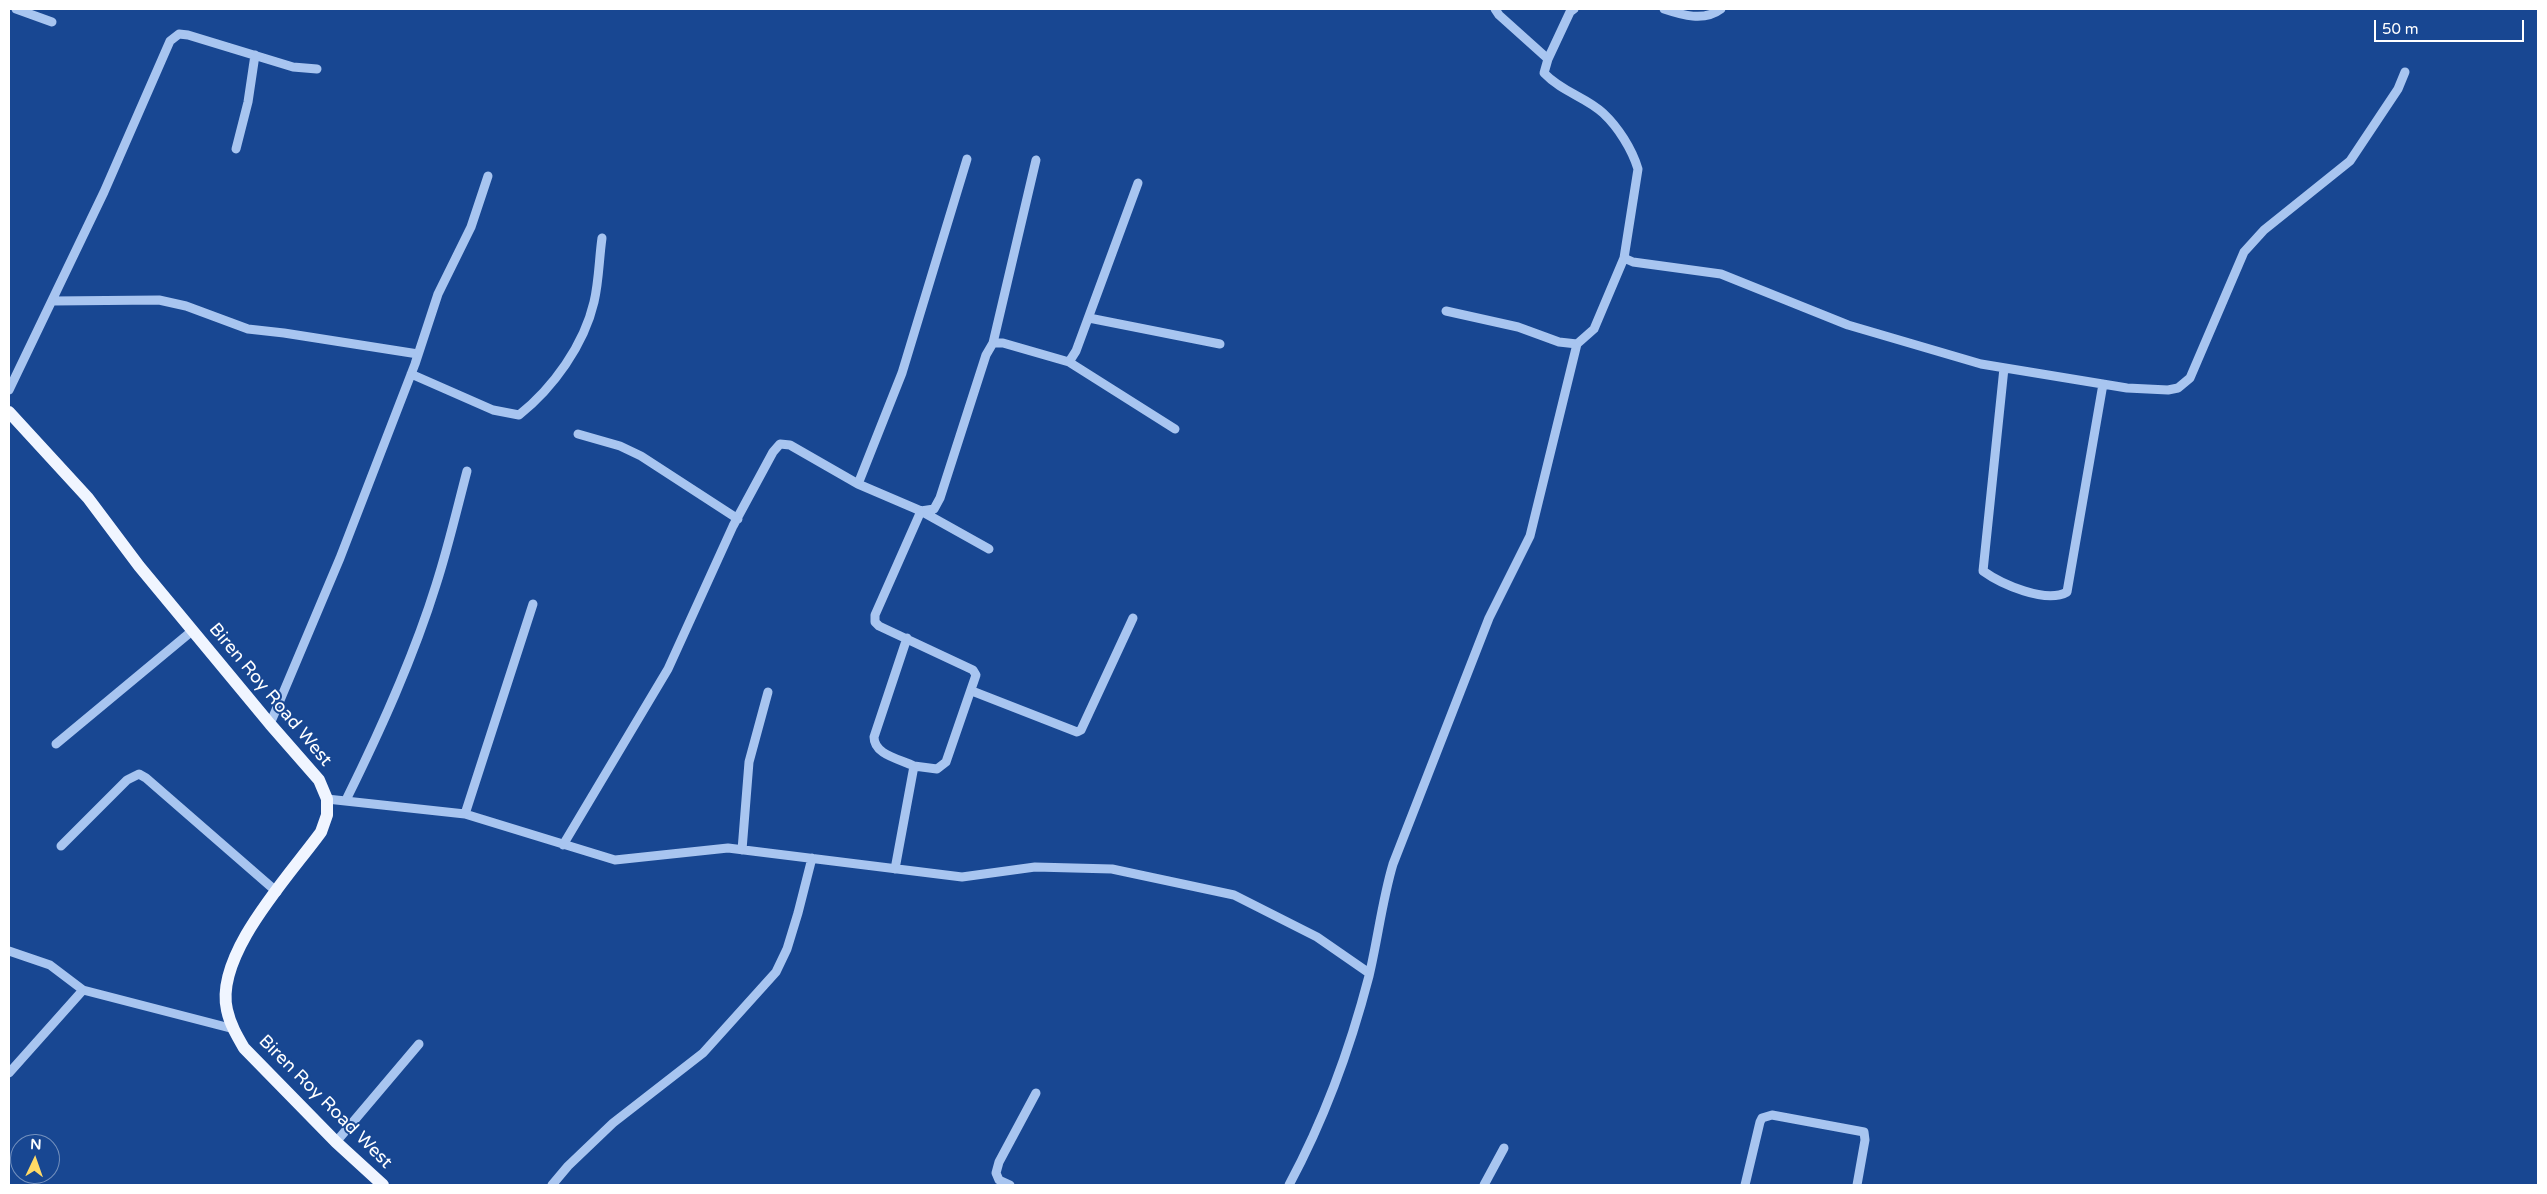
<!DOCTYPE html>
<html>
<head>
<meta charset="utf-8">
<style>
  body { margin:0 }
  #map { position:relative; width:2547px; height:1194px; overflow:hidden; background:#184792; font-family:"Varela Round",sans-serif }
  canvas { display:block }
  .frame { position:absolute; inset:0; border:10px solid #fff; pointer-events:none }
  .north { position:absolute; left:10px; top:1134px; width:50px; height:50px; box-sizing:border-box; background:#184792; border:1px solid #7491be; border-radius:50%; rotate:3deg; font-size:14px; font-weight:700; line-height:20px; text-align:center; color:#fff }
  .north::after { content:''; display:block; margin:auto; width:18px; height:22px; background:#ffda66; clip-path:polygon(50% 0,100% 100%,50% 72%,0 100%) }
  .scale { position:absolute; left:2374px; top:20px; width:150px; height:22px; box-sizing:border-box; border:2px solid #fff; border-top:0; padding-left:6px; font-size:15px; line-height:18px; white-space:nowrap; color:#fff; -webkit-text-stroke:4px #184792; paint-order:stroke }
</style>
</head>
<body>
<div id="map">
<canvas width="2547" height="1194"></canvas>
<div class="frame"></div>
<div class="north">N</div>
<div class="scale">50 m</div>
</div>
<script>
const c = document.querySelector('canvas').getContext('2d');
c.lineJoin = 'round';
function stroke(path, color, width, dash) { c.strokeStyle = color; c.lineWidth = width; c.lineCap = dash ? 'butt' : 'round'; c.setLineDash(dash || []); c.stroke(path); }
function label(font, color, halo, rows, align = 'center') {
  c.font = font + ' "Varela Round",sans-serif'; c.lineWidth = 4; c.setLineDash([]); c.textBaseline = 'middle'; c.strokeStyle = halo; c.fillStyle = color; for (const [text, x, y, turn = 0] of rows) {
    c.save(); c.translate(x, y); c.rotate((+turn || 0) * Math.PI / 180); c.textAlign = isNaN(turn) ? turn : align; if (halo) c.strokeText(text, 0, 0); c.fillText(text, 0, 0); c.restore();
  }
}
const minor = new Path2D(`
  M16,9L52,22
  M1495,9L1499,15L1548,59
  M1574,9L1570,12L1548,59L1544,73C1562,92 1586,97 1603,113C1618,127 1632,149 1638,169L1624,258L1633,262L1721,274L1848,325L1981,364L2127,388L2168,390L2178,388L2190,378L2244,252L2264,230L2350,161L2398,89L2405,72
  M1664,9C1682,15 1704,22 1721,9
  M236,149L248,102L255,55
  M53,301L159,300L186,306L248,329L284,333L418,354
  M1446,311L1518,327L1559,342L1577,344L1594,329L1624,258
  M1089,318L1220,344
  M993,343L1036,160
  M1069,362L1175,429
  M2004,368L1983,571C2001,584 2046,604 2067,592L2103,384
  M411,374L493,410L519,415C553,388 584,345 594,302C599,281 599,259 602,238
  M9,390L104,192L170,41L179,34L188,35L293,67L317,69
  M578,434L620,446L641,456L738,519
  M858,484L902,373L967,159
  M972,691L1077,732L1081,730L1133,618
  M270,724L340,558L415,364L438,294L471,227L488,176
  M56,744L192,631
  M914,766L937,769L946,762L976,675L973,670L879,626L875,622V615L921,511L989,549
  M327,799L465,814L615,860L728,848L962,877L1035,867L1112,869L1234,895L1317,937L1369,973
  M346,800C380,731 413,659 436,585C448,548 457,509 467,471
  M465,814L533,604
  M563,845L668,669L733,526L773,452L780,444L790,445L858,484L921,511L934,509L940,498L986,355L993,343H1003L1069,362L1076,351L1138,183
  M61,846L127,780L139,774L146,778L277,892
  M742,850L749,762L768,692
  M895,869L914,766C900,759 874,755 874,737L907,638
  M9,951L50,965L83,990L234,1029
  M9,1073L83,990
  M336,1142L419,1044
  M552,1185L568,1166L613,1123L703,1053L776,972L787,949L798,913L812,858
  M1010,1185L999,1180L996,1173L999,1162L1036,1093
  M1289,1185C1325,1118 1350,1049 1369,976C1378,938 1382,901 1393,864L1489,618L1530,536L1577,344
  M1484,1185L1504,1148
  M1745,1185L1760,1122L1762,1118L1772,1115L1864,1132L1865,1140L1857,1185`);
const major = new Path2D(`
  M9,412L88,498L139,566L270,724L319,780L327,799V815L321,832C290,875 214,955 227,1010C230,1024 237,1036 244,1048L336,1142L383,1185`);
const streetNames = [
  ["Biren Roy Road West",270,695,50],
  ["Biren Roy Road West",325,1102,45]
];
stroke(minor, '#a8c5f0', 9);
stroke(major, '#f0f5ff', 12);
label('18px', '#fff', '#184792', streetNames);
</script>
</body>
</html>
